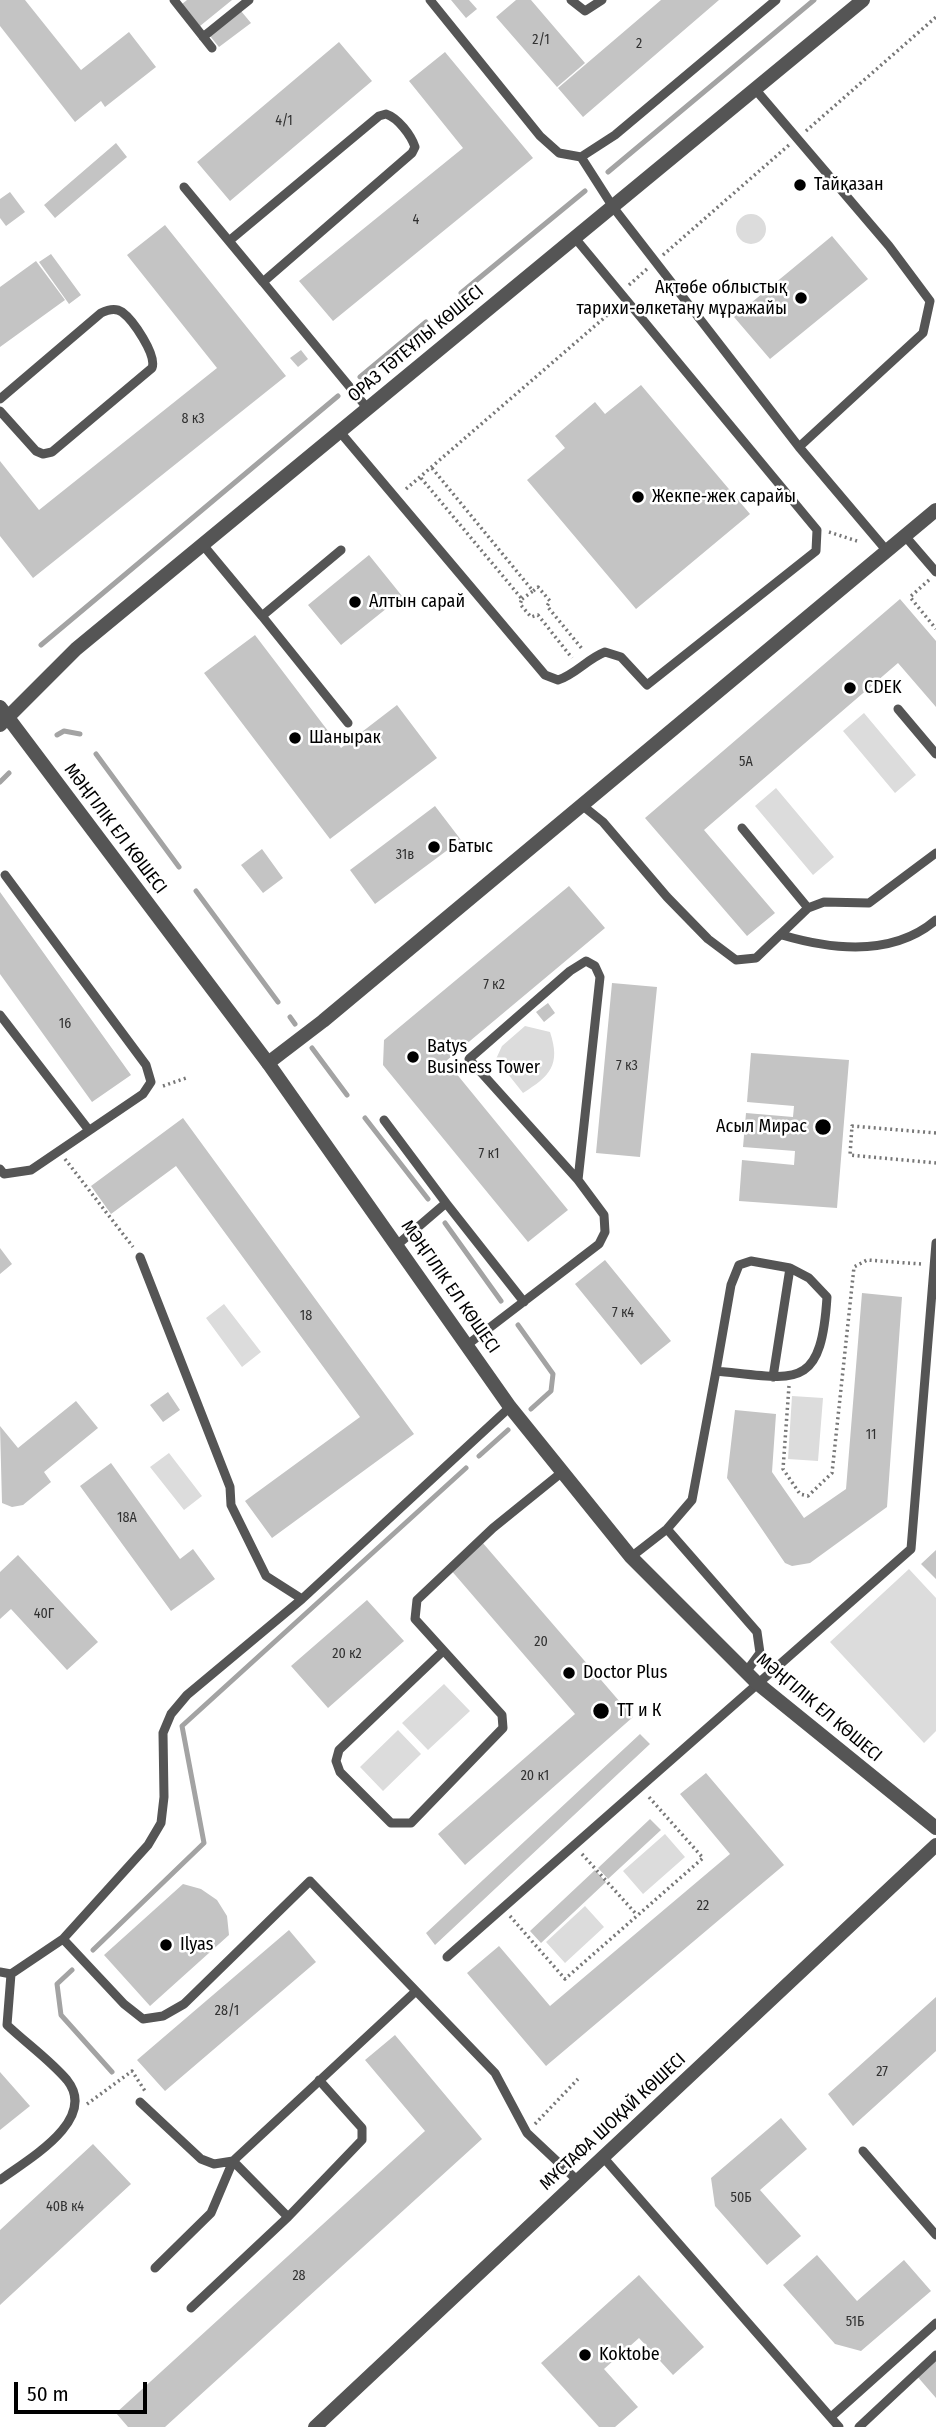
<!DOCTYPE html>
<html>
<head>
<meta charset="utf-8">
<style>
  body { margin:0 }
  #map { position:relative; width:936px; height:2427px; overflow:hidden; background:#fff; font-family:"Fira Sans Condensed",sans-serif }
  canvas { display:block }
  .scale { position:absolute; left:14px; top:2382px; width:133px; height:32px; box-sizing:border-box; border:4px solid #000; border-top:0; padding-left:9px; font-size:21px; line-height:24px; white-space:nowrap; color:#000; -webkit-text-stroke:5px #fff; paint-order:stroke }
</style>
</head>
<body>
<div id="map">
<canvas width="936" height="2427"></canvas>
<div class="scale">50 m</div>
</div>
<script>
const c = document.querySelector('canvas').getContext('2d');
c.lineJoin = 'round';
function fill(path, color) { c.fillStyle = color; c.fill(path, 'evenodd'); }
function stroke(path, color, width, dash) { c.strokeStyle = color; c.lineWidth = width; c.lineCap = dash ? 'butt' : 'round'; c.setLineDash(dash || []); c.stroke(path); }
function label(font, color, halo, rows, align = 'center') {
  c.font = font + ' "Fira Sans Condensed",sans-serif'; c.lineWidth = 5; c.setLineDash([]); c.textBaseline = 'middle'; c.strokeStyle = halo; c.fillStyle = color; for (const [text, x, y, turn = 0] of rows) {
    c.save(); c.translate(x, y); c.rotate((+turn || 0) * Math.PI / 180); c.textAlign = isNaN(turn) ? turn : align; if (halo) c.strokeText(text, 0, 0); c.fillText(text, 0, 0); c.restore();
  }
}
const green = new Path2D(`
  M736 229a15 15 0 1 1 30 0a15 15 0 1 1-30 0Z
  M864,713L916,775L895,793L843,731Z
  M776,788L834,857L813,875L755,806Z
  M525,1026L550,1032C561,1065 550,1076 523,1093L496,1059L502,1046Z
  M224,1304L261,1352L242,1367L206,1318Z
  M792,1396L823,1398L818,1461L788,1459Z
  M169,1453L202,1496L184,1510L150,1467Z
  M909,1569L936,1598V1731L924,1743L830,1642Z
  M444,1684L470,1711L428,1750L402,1723Z
  M398,1730L421,1754L383,1791L360,1767Z
  M665,1834L685,1857L643,1894L623,1871Z
  M585,1906L604,1927L565,1963L546,1942Z`);
const stream = new Path2D(`
  M608,172L814,0
  M461,293L585,191
  M360,377L426,322
  M41,645L338,396
  M57,735L64,731L80,734
  M96,754L179,867
  M0,782L9,773
  M196,891L278,1002
  M290,1017L295,1024
  M312,1048L347,1095
  M365,1118L428,1199
  M445,1223L501,1301
  M518,1325L553,1374L551,1391L531,1409
  M479,1456L508,1430
  M93,1950L204,1843L182,1726L466,1468
  M72,1970L57,1984L61,2015L112,2072`);
const building = new Path2D(`
  M0,0H25L81,70L129,32L156,67L105,107L101,101L75,122L0,26Z
  M187,0H232L200,26L182,4Z
  M451,0H469L477,9L466,18Z
  M516,0H531L585,63L557,87L496,17Z
  M661,0H719L583,117L558,88Z
  M241,11L251,23L219,47L210,36Z
  M339,42L372,81L230,201L197,162Z
  M445,52L533,158L333,321L299,281L463,148L409,81Z
  M116,143L127,157L55,218L44,205Z
  M10,192L25,212L6,226L0,218V199Z
  M165,225L286,376L33,578L0,536V461L39,510L217,368L127,255Z
  M832,236L868,279L770,359L734,317Z
  M51,254L81,295L69,304L39,262Z
  M36,261L65,300L0,347V287Z
  M301,350L308,359L298,367L290,358Z
  M641,385L750,514L636,609L527,480L565,448L555,436L595,402L605,414Z
  M369,555L402,596L341,645L308,605Z
  M900,599L936,641V707L898,663L704,830L775,913L747,936L645,818Z
  M255,635L341,748L397,705L437,758L330,839L204,673Z
  M435,806L461,840L375,904L350,870Z
  M262,849L283,878L263,893L241,865Z
  M569,886L605,928L446,1061L568,1210L528,1242L383,1065L384,1040Z
  M0,892L131,1075L92,1102L0,974Z
  M612,983L657,987L640,1157L596,1153Z
  M548,1003L555,1013L544,1022L536,1012Z
  M751,1053L849,1060L837,1208L739,1201L742,1160L794,1165L795,1151L743,1147L746,1113L793,1117L794,1106L747,1102Z
  M183,1118L414,1434L272,1538L245,1501L360,1417L176,1166L111,1214L91,1186Z
  M0,1248L12,1264L0,1274Z
  M605,1260L671,1341L641,1365L575,1284Z
  M862,1293L902,1297L887,1507L810,1563L792,1566L785,1563L727,1478L735,1410L776,1414L772,1472L804,1518L846,1489Z
  M168,1392L180,1410L163,1422L150,1405Z
  M76,1401L98,1428L44,1472L51,1482L23,1505L12,1507L2,1503L0,1426L18,1448Z
  M111,1463L180,1559L193,1549L215,1579L171,1611L80,1486Z
  M482,1542L633,1717L465,1865L438,1834L575,1714L450,1569Z
  M936,1550V1579L921,1564Z
  M18,1555L98,1642L67,1670L11,1609L0,1619V1572Z
  M367,1600L404,1641L328,1708L291,1666Z
  M640,1734L650,1744L435,1945L426,1933Z
  M706,1773L784,1865L546,2066L467,1973L499,1946L550,2006L730,1854L680,1794Z
  M650,1819L661,1830L608,1879L598,1868Z
  M595,1870L606,1882L541,1943L530,1931Z
  M183,1884L201,1889L217,1900L227,1916L229,1935L150,2006L104,1955Z
  M289,1930L316,1962L165,2091L137,2060Z
  M936,1997V2051L853,2126L828,2094Z
  M395,2035L482,2139L165,2427H128L116,2413L425,2131L365,2060Z
  M0,2072L30,2106L0,2130Z
  M781,2118L807,2149L760,2190L801,2236L767,2265L715,2206L711,2178Z
  M93,2144L131,2184L0,2305V2230Z
  M817,2255L857,2301L904,2260L931,2291L861,2351L835,2344L783,2285Z
  M639,2275L704,2347L673,2375L639,2338L604,2369L638,2407L615,2427H599L541,2363Z
  M936,2358V2398L916,2375Z`);
const path = new Path2D(`
  M806,131L936,17
  M663,255L789,145
  M629,285L647,269
  M432,468L533,591L538,587L550,601L547,606L583,650
  M421,478L522,599L520,604L531,617L538,615L572,658
  M406,489L611,312L614,305
  M829,532L857,541
  M929,580L910,597L936,629
  M522,599L533,591
  M163,1086L189,1077
  M936,1133L852,1126L850,1155L936,1163
  M65,1159L133,1247
  M789,1386L783,1469L800,1494L808,1496L832,1473L854,1267L867,1260L921,1264
  M582,1854L637,1915
  M510,1916L565,1979L703,1858L648,1796
  M87,2104L132,2071L145,2091
  M535,2124L578,2079`);
const service = new Path2D(`
  M174,0L212,48
  M430,0L540,136L559,153L581,157L615,135L776,0
  M571,0L585,11L602,0
  M203,37L249,0
  M581,157L613,207L799,447L923,333L930,301L889,246L755,89
  M184,187L263,282L412,153L415,147C411,135 398,118 386,114L379,116L229,241
  M263,282L368,409
  M0,399L101,313C107,310 115,307 122,312C133,320 157,355 152,368L52,452L43,454L36,451L0,411
  M340,432L545,675L558,680C576,674 587,659 605,652L621,657L647,685L816,551L817,530L575,238
  M799,447L887,551
  M905,536L936,572
  M203,545L262,616L341,550
  M262,616L348,723
  M898,709L936,754
  M583,806L603,822L667,897L708,939L736,960L756,958L808,908L824,902L869,903L936,853
  M742,828L808,908
  M782,935C833,950 893,957 936,920
  M0,1015L88,1129
  M384,1120L446,1203L397,1245
  M0,1169L4,1174L31,1170L143,1094L151,1082L146,1065L5,875
  M446,1203L524,1302
  M140,1257L230,1487L231,1505L266,1576L302,1599
  M467,1345L599,1244L605,1232L604,1215L578,1180L469,1059L570,971L586,961L595,966L600,977L578,1180
  M716,1371L731,1285L739,1265L751,1261L790,1268
  M667,1529L757,1632L760,1653L746,1672
  M631,1557L667,1529L692,1500L716,1371C796,1379 821,1392 827,1297L809,1278L790,1268L773,1377
  M443,1651L339,1750L336,1761L340,1772L391,1823H411L503,1728L502,1715L415,1619L417,1600L493,1528L561,1473
  M63,1939L124,2004L143,2019L163,2016L184,2004L310,1881L416,1991
  M447,1957L911,1549L936,1243
  M0,1972L11,1974L63,1939L148,1845L161,1823L164,1797L163,1733L171,1714L187,1695L302,1599L510,1407
  M140,2102L201,2159L214,2164L233,2161L288,2217L362,2140V2128L319,2080
  M863,2151L936,2235
  M603,2157L839,2427
  M0,2180C27,2160 99,2120 67,2080C50,2060 26,2043 7,2025L11,1974
  M155,2268L211,2213L233,2161L416,1991L495,2073L527,2133L578,2181
  M191,2308L288,2217
  M831,2417L936,2323
  M859,2427L936,2355`);
const minor = new Path2D(`
  M268,1063L323,1021L936,510`);
const tertiary = new Path2D(`
  M0,707L268,1063L510,1407L631,1557L757,1683L936,1828
  M0,725L76,649L863,0
  M315,2427L936,1845`);
const markers = [
  [800,185,7,"#000"],
  [801,298,7,"#000"],
  [638,497,7,"#000"],
  [355,602,7,"#000"],
  [850,688,7,"#000"],
  [295,738,7,"#000"],
  [434,847,7,"#000"],
  [413,1057,7,"#000"],
  [823,1127,9,"#000"],
  [569,1673,7,"#000"],
  [601,1711,9,"#000"],
  [166,1945,7,"#000"],
  [585,2355,7,"#000"]
];
const numberNames = [
  ["2/1",541,40],
  ["2",639,44],
  ["4/1",284,121],
  ["4",416,220],
  ["8 к3",193,419],
  ["5А",746,762],
  ["31в",405,855],
  ["7 к2",494,985],
  ["16",65,1024],
  ["7 к3",627,1066],
  ["7 к1",489,1154],
  ["7 к4",623,1313],
  ["18",306,1316],
  ["11",871,1435],
  ["18А",127,1518],
  ["40Г",44,1614],
  ["20",541,1642],
  ["20 к2",347,1654],
  ["20 к1",535,1776],
  ["22",703,1906],
  ["28/1",227,2011],
  ["27",882,2072],
  ["50Б",741,2198],
  ["40В к4",65,2207],
  ["28",299,2276],
  ["51Б",855,2322]
];
const poiNames = [
  ["Тайқазан",814,185],
  ["Ақтөбе облыстық",787,288,"right"],
  ["тарихи-өлкетану мұражайы",787,309,"right"],
  ["Жекпе-жек сарайы",652,497],
  ["Алтын сарай",369,602],
  ["CDEK",864,688],
  ["Шанырак",309,738],
  ["Батыс",448,847],
  ["Batys",427,1047],
  ["Business Tower",427,1068],
  ["Асыл Мирас",807,1127,"right"],
  ["Doctor Plus",583,1673],
  ["ТТ и К",617,1711],
  ["Ilyas",180,1945],
  ["Koktobe",599,2355]
];
const streetNames = [
  ["ОРАЗ ТӘТЕҰЛЫ КӨШЕСІ",416,344,-40],
  ["МӘҢГІЛІК ЕЛ КӨШЕСІ",115,829,53],
  ["МӘҢГІЛІК ЕЛ КӨШЕСІ",450,1287,55],
  ["МӘҢГІЛІК ЕЛ КӨШЕСІ",819,1708,40],
  ["МҰСТАФА ШОҚАЙ КӨШЕСІ",613,2122,-43]
];
fill(green, '#dcdcdc');
stroke(stream, '#a3a3a3', 5);
fill(building, '#c4c4c4');
stroke(path, '#777', 3.5, [2, 3.5]);
stroke(service, '#555', 9);
stroke(minor, '#555', 14);
stroke(tertiary, '#555', 14);
for (const [x, y, r, color] of markers) { const dot = new Path2D(); dot.arc(x, y, r, 0, 2 * Math.PI); c.fillStyle = color; c.fill(dot); stroke(dot, '#fff', 2.5); }
label('14px', '#313131', null, numberNames);
label('18px', '#000', '#fff', poiNames, 'left');
label('18px', '#000', '#fff', streetNames);
</script>
</body>
</html>
